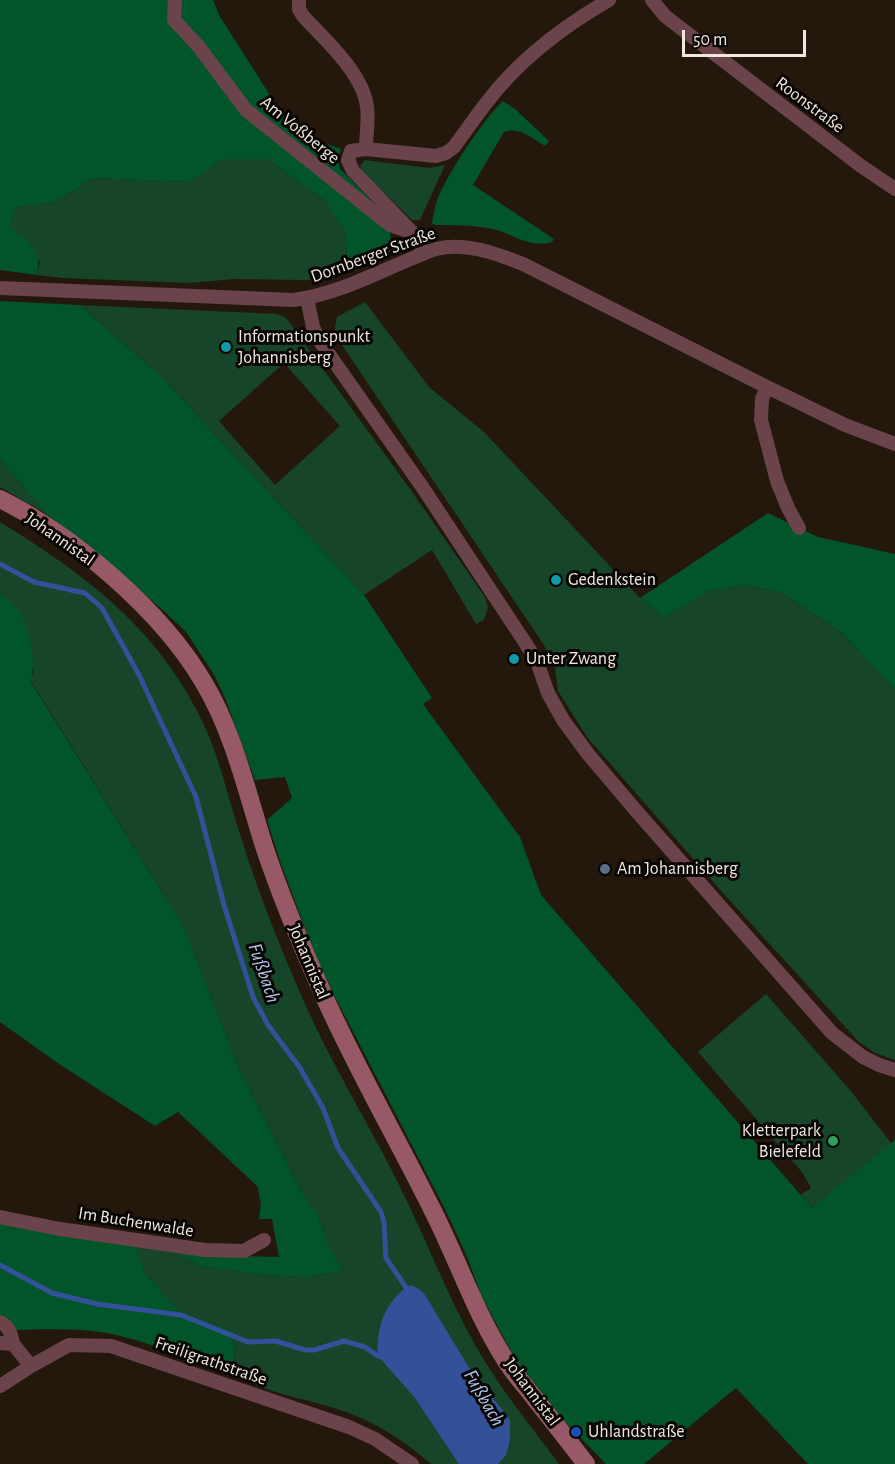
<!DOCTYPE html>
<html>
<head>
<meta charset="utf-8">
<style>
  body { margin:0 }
  #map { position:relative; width:895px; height:1464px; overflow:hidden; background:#24180d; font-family:"Alegreya Sans",sans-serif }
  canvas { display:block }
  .scale { position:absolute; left:682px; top:30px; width:124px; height:27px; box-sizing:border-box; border:3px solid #f0e8e0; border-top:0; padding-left:8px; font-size:18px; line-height:21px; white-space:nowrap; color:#f0e8e0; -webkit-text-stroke:4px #090503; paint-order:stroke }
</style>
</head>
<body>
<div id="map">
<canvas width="895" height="1464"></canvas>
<div class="scale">50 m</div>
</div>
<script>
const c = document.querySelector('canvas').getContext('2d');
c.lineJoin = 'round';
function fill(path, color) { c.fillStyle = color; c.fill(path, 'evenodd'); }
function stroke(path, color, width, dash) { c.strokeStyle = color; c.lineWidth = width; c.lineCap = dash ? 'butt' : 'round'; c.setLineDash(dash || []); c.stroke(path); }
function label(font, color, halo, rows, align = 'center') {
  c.font = font + ' "Alegreya Sans",sans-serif'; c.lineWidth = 6; c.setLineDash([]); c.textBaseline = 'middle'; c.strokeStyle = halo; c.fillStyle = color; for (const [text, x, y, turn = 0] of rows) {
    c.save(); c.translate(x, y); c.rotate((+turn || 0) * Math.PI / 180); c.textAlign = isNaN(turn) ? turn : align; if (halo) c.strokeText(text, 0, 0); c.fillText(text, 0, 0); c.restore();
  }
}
const green = new Path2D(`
  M224,159H267L324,200L345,231L348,269L327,276L307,280L234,279L189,283L63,278L37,275L40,262L10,228L14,208L56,202L93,178L190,182Z
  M365,160L429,168L445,165L420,220H412L361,171L360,166Z
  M365,302L429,387L484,432L640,598L664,618L709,591L746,585L780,592L842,633L895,690V1060L875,1053L859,1042L723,893L587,737L558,691L555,668L544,645L334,333L337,317Z
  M79,305L277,314L286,318L410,489L485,597L488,607L484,620L476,624L432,550L364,595L160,375ZM284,363L340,426L275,485L219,421Z
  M0,459L46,514L0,487Z
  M0,522C80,571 152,624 196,709C217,747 226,790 239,831C257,890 280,947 305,1004C332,1065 368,1122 398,1183C426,1238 447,1296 478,1350C501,1390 531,1426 559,1464H431C407,1443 379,1424 349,1413C327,1405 305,1400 282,1394C266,1389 250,1383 234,1377L235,1348L228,1329L180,1314L145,1273L135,1245L173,1251L199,1266L262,1275L306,1277L343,1271L328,1244L317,1213L301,1191L239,1069L184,927L31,681L34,671L16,608L0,594Z
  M766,994L850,1090L891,1143L895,1140L875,1273L800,1195L811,1188L802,1172L698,1052Z`);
const forest = new Path2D(`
  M0,0H213L219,15L282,114L296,129L309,137L341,149L338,160L340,169L386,215L394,251L348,269L345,231L324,200L267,159H224L190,182L93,178L56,202L14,208L10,228C30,242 43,249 37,275L0,270Z
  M503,101L515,109L549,141L545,146C533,139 519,126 504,132L473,185L554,239L552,242C531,249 513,234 493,229C474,225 454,225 435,225L432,223C434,213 435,204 439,195C451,169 482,121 503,101Z
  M0,301L79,305L160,375L364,595L432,698L423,704L520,837L541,895L812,1208L895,1140V1464H808L736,1388L644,1464H606L566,1423L515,1359L481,1295L468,1259L446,1211L335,997L316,957L281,864L267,820L292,798L285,777L255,780L225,698L213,673L186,632L166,613L92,548L46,514L0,459Z
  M768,513L818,537L895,554V690L842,633L780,592L746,585L709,591L664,618L640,598Z
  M0,594C5,598 11,602 15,607C29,623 37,662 31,682L184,927L239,1069L301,1191L317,1213L328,1244L343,1271L306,1277L262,1275L199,1266L173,1251L204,1255L279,1257L272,1219H259L261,1205L258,1187L178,1112L155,1126L59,1064L0,1022Z
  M0,1223L135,1245L145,1273L180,1313L228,1329L235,1348L234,1377C192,1360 151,1342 107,1333C72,1327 35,1330 0,1330Z`);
const water = new Path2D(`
  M410,1285L419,1289L425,1295L468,1366L510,1420V1440L506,1455L498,1464H459L415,1398L378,1356C376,1327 385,1301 410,1285Z`);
const stream = new Path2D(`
  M0,564L34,582L85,593L102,608L139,675L196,797L224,905L253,997L268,1025L300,1068L323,1108L338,1148L381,1212L384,1222L386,1258L409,1292
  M0,1265L52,1293L97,1304L181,1315L248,1342L276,1341L305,1350H314L344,1341L365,1347L378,1356L383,1357`);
const minor = new Path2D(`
  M175,0L174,20L199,47L246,110L390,225L410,232
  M652,0L665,16L861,166L895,189
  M299,2V9L303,16C325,40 363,73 367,107C369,120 366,135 366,149
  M425,253L412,232L353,171L348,160L351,151L366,149L436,156L446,153L454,147C465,132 476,116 487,102C519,60 564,26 609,0
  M0,288L293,300C345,293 388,266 436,249C466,242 495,253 523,264L767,387L845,425L895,444
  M307,298L313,327L319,340L423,488L526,644L537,662L548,693L563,720L588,754L638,813L832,1033L863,1057L879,1065L895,1070
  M767,387L762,399L761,420L777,481L788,508L799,528
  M0,1217L60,1229L205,1250L244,1251L264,1240
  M0,1322C10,1327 11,1334 13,1344
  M0,1343L13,1344L31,1366L69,1345L111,1346L349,1427L375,1439L412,1464
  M0,1386L31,1366`);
const secondary = new Path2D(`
  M0,499C74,536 162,611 204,683C233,731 247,792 264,846C281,897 302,947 324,996C357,1070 398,1140 434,1213C459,1263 477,1317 508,1364C516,1376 527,1388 536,1400C553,1421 570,1443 586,1464`);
const markers = [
  [226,347,6,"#0f9aa8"],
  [556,580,6,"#0f9aa8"],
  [514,659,6,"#0f9aa8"],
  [605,869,6,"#5c6f8a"],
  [833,1141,6,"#2e9e5b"],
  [576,1432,6,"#1a4fb4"]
];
const streetNames = [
  ["Roonstraße",810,105,37],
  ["Am Voßberge",300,130,39],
  ["Dornberger Straße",373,255,-20],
  ["Johannistal",60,539,35],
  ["Johannistal",309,962,67],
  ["Im Buchenwalde",136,1222,9],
  ["Freiligrathstraße",211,1361,19],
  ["Johannistal",532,1392,53]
];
const poiNames = [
  ["Informationspunkt",238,337],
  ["Johannisberg",238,358],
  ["Gedenkstein",568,580],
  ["Unter Zwang",526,659],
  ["Am Johannisberg",617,869],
  ["Kletterpark",821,1131,"right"],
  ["Bielefeld",821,1152,"right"],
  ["Uhlandstraße",588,1432]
];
const waterNames = [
  ["Fußbach",264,973,71],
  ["Fußbach",484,1398,60]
];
fill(green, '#164529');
fill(forest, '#02542b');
fill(water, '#325198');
stroke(stream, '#325198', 5);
stroke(minor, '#6a434b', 14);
stroke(secondary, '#975966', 18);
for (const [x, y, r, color] of markers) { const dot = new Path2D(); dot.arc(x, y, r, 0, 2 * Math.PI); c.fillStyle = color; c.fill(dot); stroke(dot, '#090503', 2); }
label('18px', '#f0e8e0', '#090503', streetNames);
label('18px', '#f0e8e0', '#090503', poiNames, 'left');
label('italic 20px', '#b1c5ed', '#090503', waterNames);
</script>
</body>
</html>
